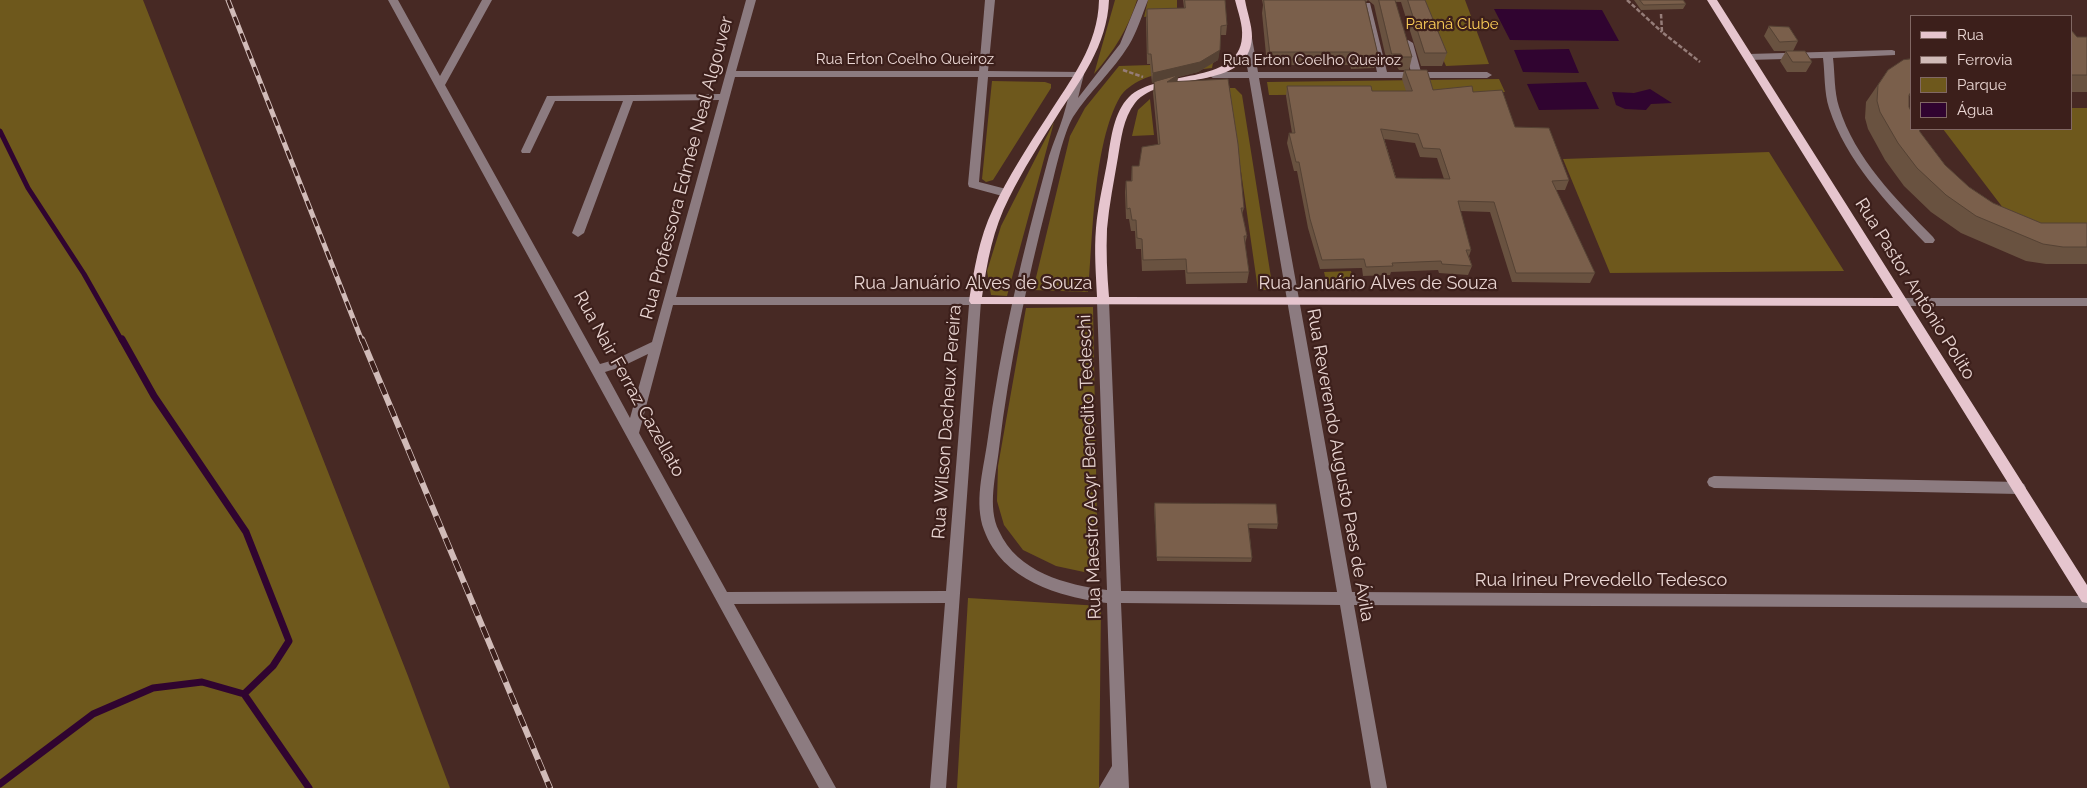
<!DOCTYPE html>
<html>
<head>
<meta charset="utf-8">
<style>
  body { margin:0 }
  #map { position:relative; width:2087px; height:788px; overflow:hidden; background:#472924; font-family:Raleway,sans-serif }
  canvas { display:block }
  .legend { position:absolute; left:1910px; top:15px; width:162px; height:115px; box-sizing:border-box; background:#3c1f1b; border:1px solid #816864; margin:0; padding:6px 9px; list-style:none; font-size:15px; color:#e9d5d2 }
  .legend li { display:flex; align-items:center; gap:10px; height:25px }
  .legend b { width:25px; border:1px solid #816864 }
</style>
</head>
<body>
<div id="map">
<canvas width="2087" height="788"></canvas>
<ul class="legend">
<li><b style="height:6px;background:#e6c5ce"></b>Rua</li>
<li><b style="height:6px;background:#d1bbb8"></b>Ferrovia</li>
<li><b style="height:14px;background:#6e581c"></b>Parque</li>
<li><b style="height:14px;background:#300430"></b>Água</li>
</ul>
</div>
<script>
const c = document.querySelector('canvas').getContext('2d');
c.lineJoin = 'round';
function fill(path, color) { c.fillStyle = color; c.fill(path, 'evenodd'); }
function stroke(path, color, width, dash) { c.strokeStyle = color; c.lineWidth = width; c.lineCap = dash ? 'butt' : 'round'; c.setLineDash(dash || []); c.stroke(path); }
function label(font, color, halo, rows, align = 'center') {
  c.font = font + ' Raleway,sans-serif'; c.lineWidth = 4.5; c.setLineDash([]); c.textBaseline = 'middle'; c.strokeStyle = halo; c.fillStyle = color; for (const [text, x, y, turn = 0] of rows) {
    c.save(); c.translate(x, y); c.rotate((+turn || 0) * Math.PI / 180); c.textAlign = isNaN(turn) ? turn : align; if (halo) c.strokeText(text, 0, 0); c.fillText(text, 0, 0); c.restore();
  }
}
const green = new Path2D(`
  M0,0H143L408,676L450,788H0Z
  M1115,0H1137C1128,29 1114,51 1094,74Z
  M1148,0H1177V12L1144,17Z
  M1417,0H1465L1489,64L1446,66Z
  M1213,63L1212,68C1190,71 1161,70 1141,80C1133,84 1124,90 1120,97C1093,144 1093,237 1088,292L1033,290L1070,136L1085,108L1119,66Z
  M1499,79L1505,92L1275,95H1269L1267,82Z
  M992,81L1045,82L1051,84V88L993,180L986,182L982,179Z
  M1229,88H1235L1242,95L1273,290H1258Z
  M1150,99L1154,135L1132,136L1138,110Z
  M2071,108H2087V224L2016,225L1943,129H2071Z
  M1054,122L1007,296L991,295L987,271L1001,226Z
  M1769,152L1844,271L1610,273L1563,159Z
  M1351,271L1354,284H1327L1324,272Z
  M1093,307L1098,575L1056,566L1023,550L1004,525L997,501L998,466L1026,308Z
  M968,598L1101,606L1099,788H957Z`);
const water = new Path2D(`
  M1494,9L1602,10L1619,41L1510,40Z
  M1569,49L1579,73L1523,72L1514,50Z
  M1586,82L1599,109L1539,110L1527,84Z
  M1650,89L1672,103L1651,104L1646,110L1625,109L1616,105L1612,92L1634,93Z`);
const streamFar1 = new Path2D(`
  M0,131L28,188L84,274L122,341`);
const stream = new Path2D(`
  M122,339L154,396L246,532L289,641L273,666L244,694
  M0,784L93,714L153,688L202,682L244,694L309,788`);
const path = new Path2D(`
  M1627,0L1662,32
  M1661,14L1662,32L1700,62
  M1123,70L1143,77`);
const minor = new Path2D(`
  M388,0H398L440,76L482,0H492L445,85L600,364L614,360L652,342L719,100L633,101L584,233L578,237L572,233L623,101H555L531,151L530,153H522L521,151L547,96L720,94L746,0H756L736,71H979L985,0H995L988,71L1082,72L1084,74L1078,98L1120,44L1138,0H1148C1142,15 1137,32 1129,45C1113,71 1089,92 1073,117C1062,136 1054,178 1048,200C1027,282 1009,365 999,449C996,475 987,507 999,531C1017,572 1066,585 1107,590L1097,301L1103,297L1109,301L1121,591L1337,592L1249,78H1213L1208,75L1213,72H1248L1242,38L1247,35L1252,38L1258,72H1377L1362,5L1364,3H1370L1387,72H1411L1403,43L1408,40L1413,43L1421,72H1487L1492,75L1487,78H1259L1352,592L2087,596V608L1354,605L1387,788H1371L1340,605L1121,603L1129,788H1099L1112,766L1107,603C1059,597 1002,580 984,530C974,503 983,471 987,444C1000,346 1023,251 1049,156C1053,143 1059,130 1063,117C1067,104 1070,90 1073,77H988L979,182L1010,190L1011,193L1006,197L969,187L968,184L978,77H735L676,297H975L981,301L946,788H930L945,603L734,604L836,788H819ZM673,305H969L946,591L727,592L639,433ZM648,354L630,418L605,372L621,367Z
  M1892,50L1895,51V55L1833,58C1835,74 1834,91 1839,107C1855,159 1896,199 1933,237L1935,240L1933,243H1925C1887,203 1846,161 1829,108C1824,92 1825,74 1823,58L1748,60L1743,57L1748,54Z
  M1901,298H2087V306H1901L1895,302Z
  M1714,476L2019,482L2024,484L2026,488L2024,492L2019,494L1714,488L1709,486L1707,482L1709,478Z`);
const major = new Path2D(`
  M1099,0H1109C1107,46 1081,79 1057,116C1040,143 1023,170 1009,198C993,229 987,262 982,297H1097C1096,274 1094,251 1096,228C1098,204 1104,181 1108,157C1111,138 1114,112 1129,97C1157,69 1239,86 1242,37C1243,25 1238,12 1235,0H1245C1247,12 1252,25 1252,37C1249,94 1162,69 1135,103C1123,118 1121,140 1118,157C1114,181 1109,205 1107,229C1106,251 1107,274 1109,297L1893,298L1707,0H1717L2087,585V603L2082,602L1898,306L971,304L969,301C974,270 979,238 993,209C1008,177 1028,146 1047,117C1071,79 1098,46 1099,0Z`);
const railFar1 = new Path2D(`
  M228,0L362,341`);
const rail = new Path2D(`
  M362,339L550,788`);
const wall = new Path2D(`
  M1183,0H1225L1227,25L1226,35H1221L1218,60L1198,72L1178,77L1177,81L1244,208L1242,214L1247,236L1245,244L1249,272L1247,283L1186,284L1185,270L1142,271L1141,249H1136L1135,231H1131L1129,219H1126L1125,192L1126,181H1131L1132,166H1139L1158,144L1153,93L1154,82L1152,83L1150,64H1147L1146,19L1147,9L1184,8Z
  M1262,0H1425L1447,53L1442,66H1421L1401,2H1395L1412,57L1409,70L1433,90L1473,92L1515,127L1569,180L1565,190H1556L1595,273L1590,283L1512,282L1490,212L1460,211L1471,250L1469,256L1472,266L1468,275L1439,273L1438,270L1391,272L1390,275L1363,276L1362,268L1320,269L1308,228L1297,171H1294L1287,143L1289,133H1292L1286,96L1287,86L1372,91H1406L1402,79L1404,70H1399L1397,67H1388L1374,5L1368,0L1366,2L1378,55L1374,68L1351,69L1350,65H1267L1262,13L1263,5ZM1384,139L1415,143L1420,157L1437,158L1444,179L1396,178Z
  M1634,0H1683L1686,4L1683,9L1641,10Z
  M1769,26L1798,41L1793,51H1774L1764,36Z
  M2071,30L2077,37H2087V92H2071Z
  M1786,51L1812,62L1806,72H1787L1780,61Z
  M1911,59V95L1909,96V107L1920,132L1945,165L1969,187L1993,203L2041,223H2087V264H2046L2026,261L1961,233L1931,212L1904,186L1885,160L1868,129L1865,118L1866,102L1888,70Z
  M1155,503L1278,524L1277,529L1249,528L1252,558L1251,562L1157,561L1154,507Z`);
const shadedWall = new Path2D(`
  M1220,50L1218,60L1198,72L1178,77L1177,85L1167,82L1173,78L1152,83L1153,73Z`);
const building = new Path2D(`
  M1185,0H1225L1227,25L1221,26L1220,50L1200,62L1153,73L1151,54H1148L1147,9L1185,8Z
  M1264,0H1365L1378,55L1355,56L1354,52H1270Z
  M1379,0H1395L1412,57H1402L1401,54H1392Z
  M1408,0H1425L1447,53H1425Z
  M1640,0H1683L1686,4L1644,5Z
  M1769,26L1789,27L1798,41L1780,42Z
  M2071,30L2077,37H2087V75H2071Z
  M1786,51H1805L1812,62H1793Z
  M1911,59V92L1909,95V107L1911,111V129H1919L1920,132L1945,165L1969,187L1993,203L2041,223H2087V247H2063L2043,244L1976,216L1946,195L1917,168L1898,143L1880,112L1877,101L1878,85L1888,70L1903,60Z
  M1405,70H1427L1433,90L1472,86L1473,92L1502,90L1515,127L1549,128L1569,180L1552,181L1595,273H1516L1494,202L1458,201L1471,250H1466L1472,266L1442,264L1441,261L1392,263L1393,266L1366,267L1364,259L1322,260L1310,219L1299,162H1296L1289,133H1295L1287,86H1371L1372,91H1412ZM1381,129L1418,134L1423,148L1440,149L1450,179L1396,178Z
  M1178,75L1167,82L1228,79L1238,144L1244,208H1241L1247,236H1244L1249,272L1187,273L1186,259L1143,260L1142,239L1137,238L1136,220H1132L1130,208L1127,209L1126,181H1132V166H1139L1142,147L1160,144L1154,82Z
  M1155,503L1276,504L1278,524H1248L1252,558L1157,557Z`);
const farParknames = [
  ["Paraná Clube",1452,24]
];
const farStreetnames = [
  ["Rua Erton Coelho Queiroz",905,59],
  ["Rua Erton Coelho Queiroz",1312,60]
];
const streetNames = [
  ["Rua Professora Edmée Neal Algouver",687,168,-75],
  ["Rua Januário Alves de Souza",973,284],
  ["Rua Januário Alves de Souza",1378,284],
  ["Rua Pastor Antônio Polito",1915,289,58],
  ["Rua Nair Ferraz Cazellato",629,384,61],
  ["Rua Wilson Dacheux Pereira",947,422,-86],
  ["Rua Reverendo Augusto Paes de Ávila",1340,465,80],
  ["Rua Maestro Acyr Benedito Tedeschi",1090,467,-92],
  ["Rua Irineu Prevedello Tedesco",1601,581]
];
fill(green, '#6e581c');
fill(water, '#300430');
stroke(streamFar1, '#300430', 5);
stroke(stream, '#300430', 7);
stroke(path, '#967d79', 2.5, [4.5, 2]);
fill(minor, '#8c7b80');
fill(major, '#e6c5ce');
stroke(railFar1, '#d1bbb8', 5);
stroke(rail, '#d1bbb8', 6);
stroke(railFar1, '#3c1f1b', 3, [9]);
stroke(rail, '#3c1f1b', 4.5, [12]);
fill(wall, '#695240');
fill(shadedWall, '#554234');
fill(building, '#7a5f4b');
stroke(building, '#554234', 1);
label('15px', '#fed058', '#3c1f1b', farParknames);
label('15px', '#e9d5d2', '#3c1f1b', farStreetnames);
label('18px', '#e9d5d2', '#3c1f1b', streetNames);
</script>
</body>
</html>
